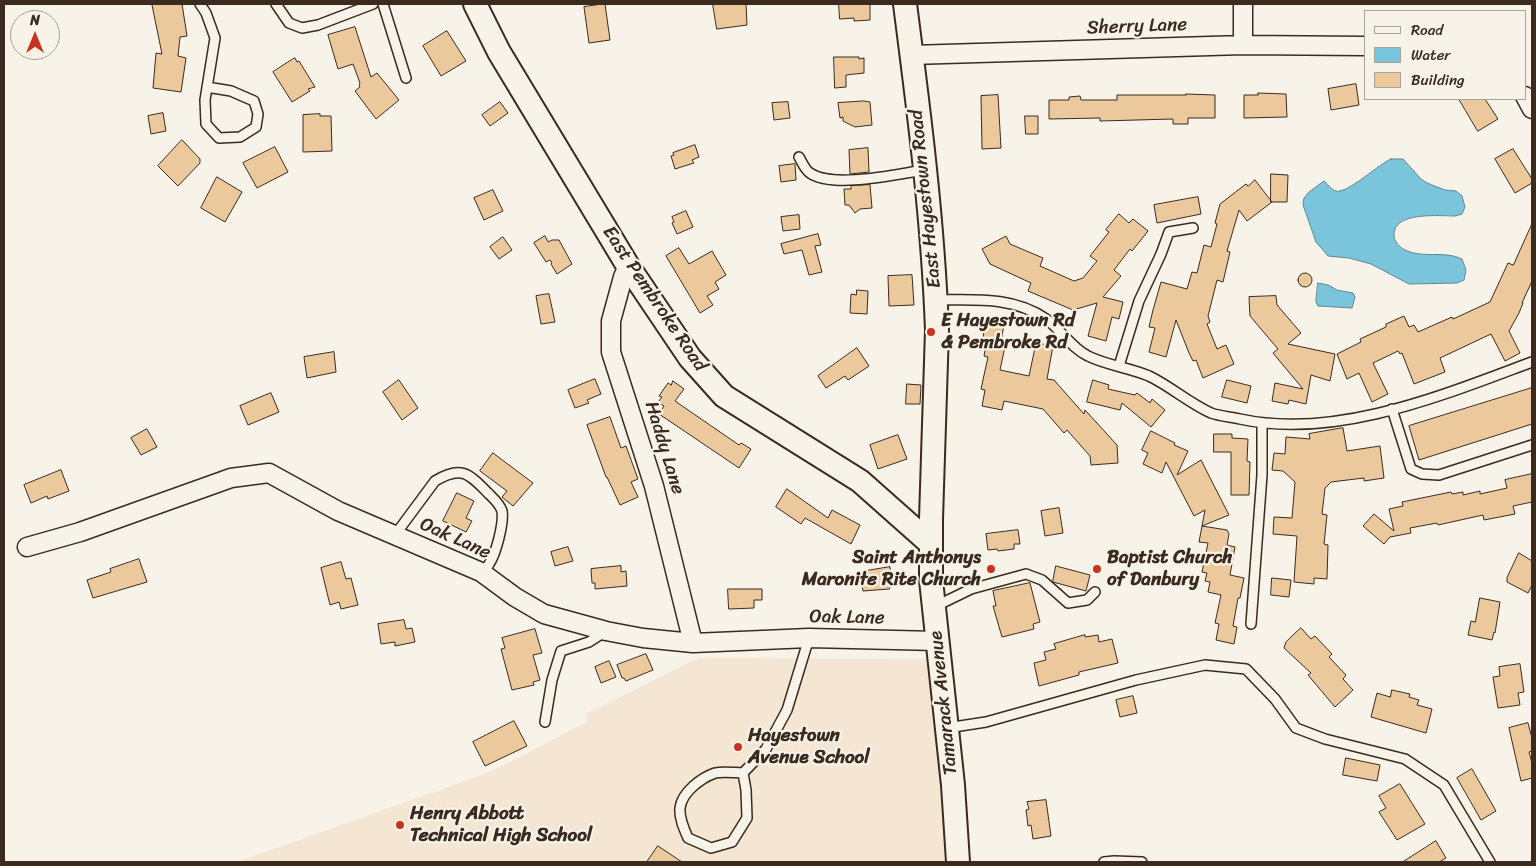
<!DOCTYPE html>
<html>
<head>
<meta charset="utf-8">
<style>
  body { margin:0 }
  #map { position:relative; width:1536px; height:866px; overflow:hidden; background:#f7f3e8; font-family:Sriracha,sans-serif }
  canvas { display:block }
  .frame { position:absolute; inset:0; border:5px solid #3b2a1e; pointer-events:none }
  .legend { position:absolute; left:1364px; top:10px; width:162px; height:90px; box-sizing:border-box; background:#f7f3e8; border:1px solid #aca397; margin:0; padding:6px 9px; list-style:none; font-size:15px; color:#3b2a1e }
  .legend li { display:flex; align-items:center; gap:10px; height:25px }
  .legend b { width:25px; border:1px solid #aca397 }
  .north { position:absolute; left:10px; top:10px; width:50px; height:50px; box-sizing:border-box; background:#f7f3e8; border:1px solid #aca397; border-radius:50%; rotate:0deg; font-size:14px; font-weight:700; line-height:20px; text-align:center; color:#3b2a1e }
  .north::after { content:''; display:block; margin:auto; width:18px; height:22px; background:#c8321e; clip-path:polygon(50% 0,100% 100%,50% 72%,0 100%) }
</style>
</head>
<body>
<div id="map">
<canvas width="1536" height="866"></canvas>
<div class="frame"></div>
<ul class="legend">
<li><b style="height:6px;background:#f7f3e8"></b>Road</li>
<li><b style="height:14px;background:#7bc5dc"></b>Water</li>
<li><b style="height:14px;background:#ecc99d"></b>Building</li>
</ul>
<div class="north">N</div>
</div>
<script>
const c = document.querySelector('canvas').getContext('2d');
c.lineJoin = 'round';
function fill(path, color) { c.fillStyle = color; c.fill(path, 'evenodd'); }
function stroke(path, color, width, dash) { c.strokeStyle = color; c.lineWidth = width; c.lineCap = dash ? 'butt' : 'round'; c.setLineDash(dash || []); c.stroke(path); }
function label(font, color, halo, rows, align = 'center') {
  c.font = font + ' Sriracha,sans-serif'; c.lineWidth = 4.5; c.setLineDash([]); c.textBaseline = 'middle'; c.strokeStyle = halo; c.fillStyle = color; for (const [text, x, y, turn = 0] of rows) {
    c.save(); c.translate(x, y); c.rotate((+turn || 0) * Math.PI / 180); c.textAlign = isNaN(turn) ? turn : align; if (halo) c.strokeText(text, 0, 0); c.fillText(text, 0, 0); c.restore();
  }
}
const built = new Path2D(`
  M699,658L928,659L947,815L949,862H237L488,773L587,722L586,714Z`);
const water = new Path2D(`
  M1391,159H1403L1421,179L1427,183L1445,190L1456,191L1462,196L1465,207L1462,214L1455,216C1441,216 1393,211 1394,235C1394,241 1399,247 1405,250C1423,259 1444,250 1462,259L1466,270L1464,280L1457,283L1409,284L1371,264L1349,258L1328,256L1316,242L1303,205L1304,198L1309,192L1324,181C1327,184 1332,190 1336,191C1347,194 1379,164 1391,159Z
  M1318,283L1328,285L1337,290L1353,293L1355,297L1352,308L1318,306L1316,302Z`);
const building = new Path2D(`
  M161,4H182L187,36L180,37L178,56L186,58L181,92L153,88L156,53L162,54L152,5Z
  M605,4L610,40L589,43L584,7Z
  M713,4H746L747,25L717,29Z
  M839,4H870V20L854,21V18L840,19Z
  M355,27L371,77L377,73L399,100L376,119L355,91L360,87L359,85L360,83L353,64L338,69L328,35Z
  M447,31L466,61L441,76L423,46Z
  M834,57H859V59L864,58V73L846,75V87L835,88Z
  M295,58L297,62L299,61L315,87L308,89L310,91L292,102L273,72Z
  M1356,84L1359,105L1331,110L1328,89Z
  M1258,93L1286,94L1287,117L1244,118V95H1258Z
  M1186,94L1215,95V118H1188V124H1173V119L1100,121V118L1049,119V100H1069V97L1080,96L1081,100H1117V95H1186Z
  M998,95L1001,148L982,149L981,96Z
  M1459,99H1485L1498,119L1478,131Z
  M864,101L870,102L872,125L855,127L843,121V117L840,118L838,103Z
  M500,102L508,113L490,126L482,115Z
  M788,102L790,118L774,120L772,103Z
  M163,113L166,131L151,134L148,116Z
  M320,114V116H331L332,151L303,152V115Z
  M1025,116H1038V134H1026Z
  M182,140L200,159V163L178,186L158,166Z
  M695,145L699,157L692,160L694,163L675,169L671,156L674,155L673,153Z
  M275,147L288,172L257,188L243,163Z
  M868,148L869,172L850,174L849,150Z
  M1513,149L1532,179V183L1515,193L1495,159Z
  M795,164L796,180L781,182L779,166Z
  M1271,174L1288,175L1287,202H1271Z
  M217,177L242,192L225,222L201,208Z
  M1255,180L1272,202L1247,221L1239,210L1227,251L1230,252L1223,282L1217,280L1208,316L1210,322L1207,324L1217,349L1226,345L1234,364L1203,378L1196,360L1193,361L1189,353L1176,320L1166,357L1149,352L1155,328L1149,327L1153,310L1161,282L1187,289L1192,272L1197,273L1204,245L1211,247L1217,224L1215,223L1220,204L1246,184L1248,186Z
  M870,185L872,208L860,209L855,213L849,205H845L844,189H851V186Z
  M493,190L503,211L484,220L474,198Z
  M1198,197L1201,214L1157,223L1154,205Z
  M686,211L693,227L677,234L672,223L674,222L672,217Z
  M1119,214L1129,223L1133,219L1148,231L1132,251L1130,249L1114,270L1121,276L1103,297L1123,302L1119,319L1112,317L1106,341L1088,336L1097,303L1073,310L1028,291L1031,283L990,264L982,249L1006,236L1010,244L1043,258L1040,266L1074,281L1083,278L1097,261L1090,256L1109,232L1106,230Z
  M799,215L800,229L783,231L781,217Z
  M1532,224V281L1522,303H1523L1519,313L1509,331L1520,353L1505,361L1491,334L1440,358L1445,372L1414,384L1402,353L1400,354L1398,351L1373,363L1388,394L1372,402L1359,373L1347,379L1337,354L1361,342L1360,339L1386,327V324L1404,316L1409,327L1414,325L1418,332L1452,317L1453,319L1490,302L1508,263L1513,265Z
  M818,234L821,245L815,246L822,272L809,275L802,250L784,254L781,244Z
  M545,236L548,242L552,240H559L572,264L557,274L551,264L552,262L550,260L546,262L534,243Z
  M503,237L512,250L499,259L490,247Z
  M679,248L689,264L712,251L726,275L715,282L719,289L707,296L713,305L700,313L666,256Z
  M1298 280a7 7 0 1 1 14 0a7 7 0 1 1-14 0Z
  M912,275L914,305L889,306L888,276Z
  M857,290L868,291L867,314L850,313L851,294L856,295Z
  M549,294L555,322L541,324L536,296Z
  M1276,296L1277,305L1301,333L1288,344L1335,354L1330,381L1311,375L1306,404L1289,400L1288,404L1272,401L1275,383L1303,389L1273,353L1278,349L1250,316L1249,297Z
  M986,322L1004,325L1001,341L1006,342L1000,370L1029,376L1036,343L1053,346L1047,379L1054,380L1084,414L1085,410L1117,445L1118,463L1091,465L1090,456L1067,430L1064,433L1043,409L1004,401L1002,410L982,406L985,390L981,389L988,357L984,356L987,340H983Z
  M857,348L869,366L848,380L845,376L826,388L818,376Z
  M334,352L336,372L307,378L304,357Z
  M595,379L601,394L587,400L589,403L575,408L568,390Z
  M399,380L418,408L402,420L383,392Z
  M1093,380L1109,385L1108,389L1135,395L1137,393L1150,403L1152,399L1165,410L1151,427L1122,403L1120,410L1087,402Z
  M1227,380L1251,386L1247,403L1222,397Z
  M673,381L684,389L675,401L739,445L741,443L751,449L739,468L659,414L664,406L658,402L662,397L659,396L668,383L671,385Z
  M907,384L921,385L920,404H906Z
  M1532,388V424L1419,460L1409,426Z
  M271,393L279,412L248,425L240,406Z
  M610,417L621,448L626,446L638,479L631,482L638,497L620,505L607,477H606L587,425Z
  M1343,428L1347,451L1380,446L1384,478L1364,481V478L1331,482L1325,488L1322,514L1327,515L1324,544L1328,545L1327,579L1314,578V584L1294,582L1297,536L1273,534L1274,517L1292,518L1295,482L1283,471L1272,470L1274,453L1285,454L1286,437L1310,439L1309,434Z
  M147,429L157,447L141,455L131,438Z
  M1151,431L1175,443L1174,445L1188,451L1177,475L1201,460L1229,515L1202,526L1227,530L1229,534L1227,545L1235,547L1230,575L1244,578L1240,598H1238L1233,626L1237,627L1234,644L1216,640L1219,624L1215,623L1221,595L1208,592L1210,582L1205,581L1207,573L1202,572L1208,543L1199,542L1205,510L1194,516L1166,462L1162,473L1143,464L1148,453L1142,450Z
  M1214,434H1232V438L1248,439L1247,461L1250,462L1249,495H1231V452H1214Z
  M898,435L907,459L878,469L870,445Z
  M493,453L533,483L513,506L502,497L507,491L480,471Z
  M61,470L69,491L48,499L47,496L31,503L24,485Z
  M1532,474V502L1513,506L1515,514L1484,520L1483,515L1438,525L1437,523L1410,528L1411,533L1390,537L1384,544L1363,526L1374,514L1394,531L1389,509L1403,506L1402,502L1451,492L1452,494L1463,492V495L1480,491V494L1507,488L1505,480Z
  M787,489L828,518L832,510L860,525L851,544L805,518L801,524L776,507Z
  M457,493L474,501L466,518L472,521L466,532L443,521Z
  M1059,508L1063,533L1045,536L1041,511Z
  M1018,530L1020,544H1014V549L998,551L997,549L988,550L986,534Z
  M568,547L573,561L555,566L551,552Z
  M1519,553L1532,561V585L1528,593L1507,582V578Z
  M139,559L147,582L93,598L87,580L111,572L110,569Z
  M341,562L346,579L351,578L358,605L341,609L339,602L330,605L321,568Z
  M621,566V572L626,571L627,586L595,589V583H592L591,569Z
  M1056,566L1090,575L1086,591L1053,582Z
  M890,567L892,585L889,589L863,591L860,572Z
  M1272,578L1291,580L1289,597L1271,595Z
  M1030,583L1040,622L1033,624L1034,629L1002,637L993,606H996L993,591Z
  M728,589H762V600H754V608L729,609Z
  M1480,598L1500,602L1495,633L1494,632L1492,640L1468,635L1471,621L1475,622Z
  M404,620L406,629L412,628L415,642L395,646V642L381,644L378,624Z
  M1301,628L1311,639L1315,636L1332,654L1329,657L1346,675L1343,679L1353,690L1335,707L1308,675L1311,673L1284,648L1286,642Z
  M535,629L542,653L533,655L540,680L533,682L534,685L512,690L501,649L505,648L502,638Z
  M1085,635V637L1098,635L1099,642L1112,639L1118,663L1079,672V675L1039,686L1034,663L1046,660L1044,652L1056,649L1054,644Z
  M646,654L653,670L626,681L624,678H622L617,665Z
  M609,661L616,677L601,683L595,667Z
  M1520,664L1524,692L1518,693L1520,705L1498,708L1493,677L1500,676L1499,667Z
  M1392,690L1410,694L1409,697L1419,700L1417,705L1432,709L1426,733L1371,717L1377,693L1390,697Z
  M1133,696L1137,713L1120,717L1116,700Z
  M514,721L527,746L485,766L473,742Z
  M1528,723L1532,738V751L1529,752L1532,763V778L1521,781L1509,728Z
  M1346,758L1380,765L1377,781L1343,775Z
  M1472,769L1496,811L1481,820L1457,778Z
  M1400,784L1425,824L1397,840L1379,812L1386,808L1379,796Z
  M1046,800L1051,836L1033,839L1031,825L1028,826L1026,810L1029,809L1027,802Z
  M1436,841L1446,858L1439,862H1403Z
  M658,846L682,862H647Z`);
const service = new Path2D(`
  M200,4L206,13L215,38L205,100L206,124L219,138L240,137L256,127L258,114L254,101L231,91L207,87
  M276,4L289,23L302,28L318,25L373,4
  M383,4L406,78
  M799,157C802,162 805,170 810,173C833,189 897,174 924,170
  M936,300C974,300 1013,296 1046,319C1061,329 1071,348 1088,356C1106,365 1130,368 1149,376C1170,386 1189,403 1211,413C1219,416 1231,417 1240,419C1336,440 1443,395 1532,362
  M1119,366L1139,301L1161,254L1169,232L1193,228
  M1392,409L1411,469L1422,474L1439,475L1532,445
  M395,535L435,481C462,465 469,474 488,493C493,498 500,504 502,511C504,523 496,554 489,564C488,567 484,569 481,572
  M934,607L971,589L1026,574L1042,580L1068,603L1087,600L1095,592
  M1251,624L1262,475V424
  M545,722L552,680L561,651L589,642L606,631
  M947,728L986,722L1136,680L1205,665L1246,669L1275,699L1296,728L1325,739L1405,759L1444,785L1490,862
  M743,773L746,790L747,818L732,842L711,848L688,838C684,829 679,818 680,808C682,792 701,778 715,773C723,771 735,773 743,773L766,749L787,710L809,638
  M1104,862L1114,861L1142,862`);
const minor = new Path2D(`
  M1243,4V45
  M911,55L1243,45L1365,46
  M1525,96L1532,109
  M628,266L623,277L611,321V352L654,486L693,643
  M27,547L80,532L231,478L269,473L338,511L481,572L515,597L544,614L606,631L643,638L693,643L809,638L937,641`);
const tertiary = new Path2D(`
  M475,4L499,52L628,266L690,358L724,396L860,481L931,544
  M905,4C919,112 933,221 937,330L931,519V580L953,785L958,862`);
const markers = [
  [931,332,5,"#c8321e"],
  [991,569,5,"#c8321e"],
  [1097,569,5,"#c8321e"],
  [738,747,5,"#c8321e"],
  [400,825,5,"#c8321e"]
];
const streetNames = [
  ["Sherry Lane",1137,27,-2],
  ["East Hayestown Road",926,199,-96],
  ["East Pembroke Road",654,299,56],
  ["Haddy Lane",664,448,73],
  ["Oak Lane",455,539,24],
  ["Oak Lane",847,618,1],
  ["Tamarack Avenue",944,703,-96]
];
const poiNames = [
  ["E Hayestown Rd",941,321],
  ["& Pembroke Rd",941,343],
  ["Saint Anthonys",981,558,"right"],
  ["Maronite Rite Church",981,580,"right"],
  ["Baptist Church",1107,558],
  ["of Danbury",1107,580],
  ["Hayestown",748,736],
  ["Avenue School",748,758],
  ["Henry Abbott",410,814],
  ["Technical High School",410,836]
];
fill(built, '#f4e6d2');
fill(water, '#7bc5dc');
stroke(water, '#618790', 1);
fill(building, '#ecc99d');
stroke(building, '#3b2a1e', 1);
stroke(service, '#3b2a1e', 12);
stroke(minor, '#3b2a1e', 21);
stroke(tertiary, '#3b2a1e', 26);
stroke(service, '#f7f3e8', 9);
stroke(minor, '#f7f3e8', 18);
stroke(tertiary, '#f7f3e8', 22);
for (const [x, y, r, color] of markers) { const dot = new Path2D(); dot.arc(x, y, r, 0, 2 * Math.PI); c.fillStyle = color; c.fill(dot); stroke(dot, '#f7f3e8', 2); }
label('19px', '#3b2a1e', '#f7f3e8', streetNames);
label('bold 19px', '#3b2a1e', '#f7f3e8', poiNames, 'left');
</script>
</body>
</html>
